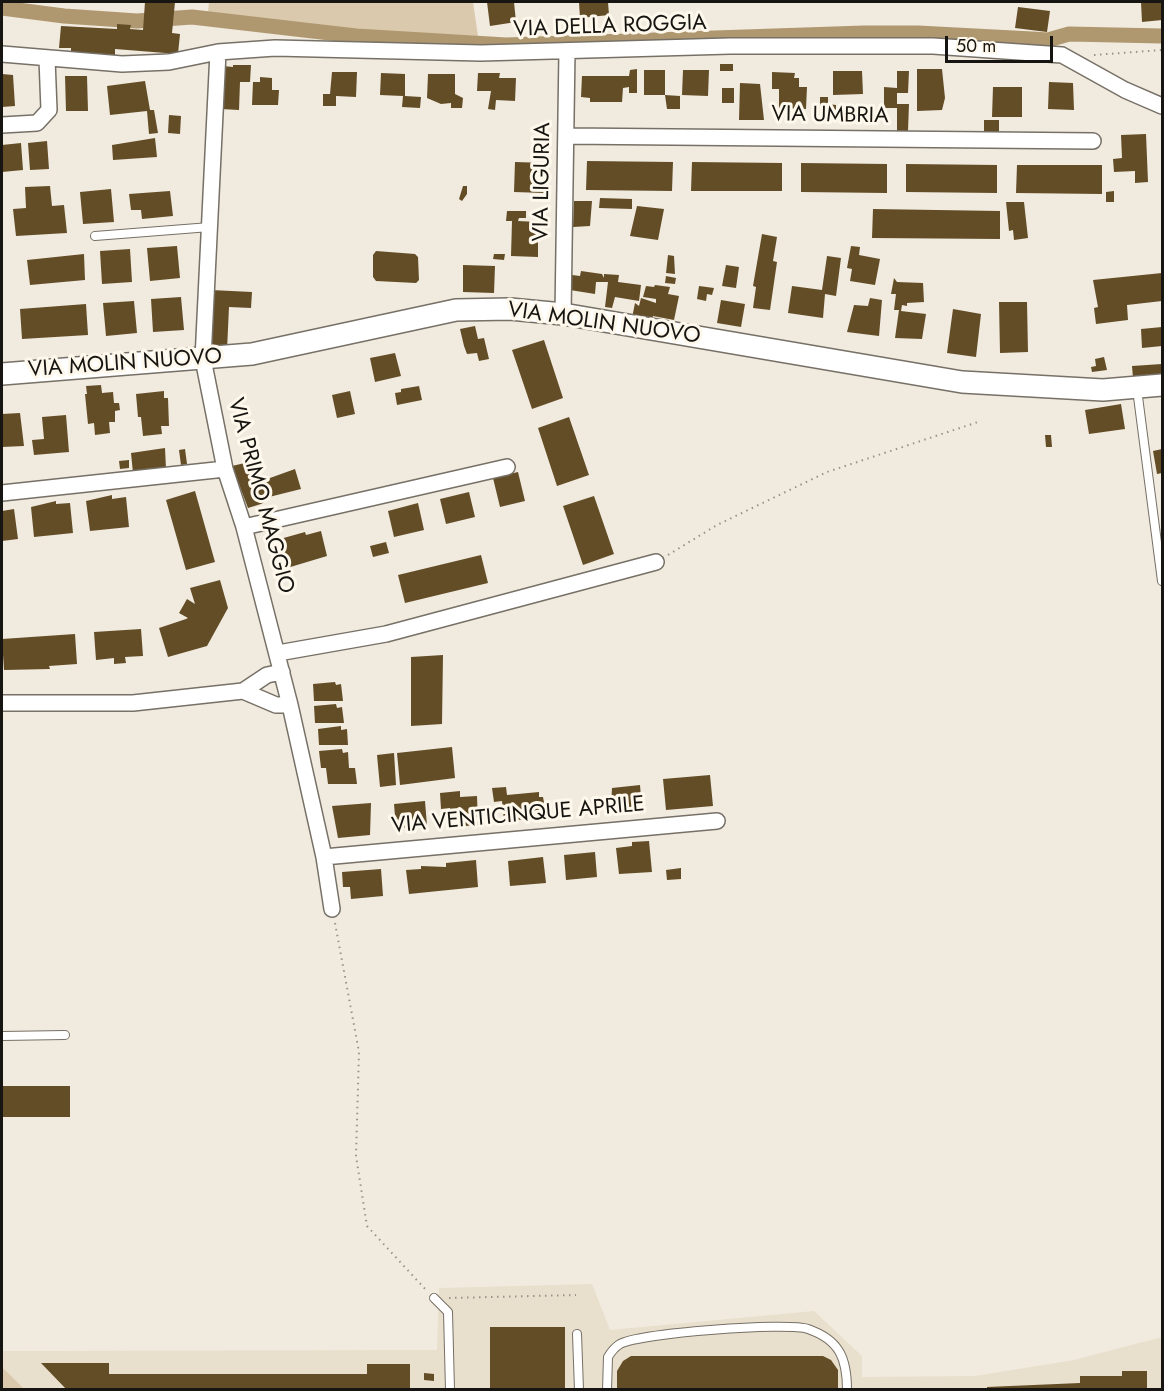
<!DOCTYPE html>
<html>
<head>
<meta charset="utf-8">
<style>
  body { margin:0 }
  #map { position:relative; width:1164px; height:1391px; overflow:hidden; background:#f1eadf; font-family:Jost,sans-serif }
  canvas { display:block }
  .frame { position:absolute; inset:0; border:3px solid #171511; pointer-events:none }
  .scale { position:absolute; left:945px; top:36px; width:108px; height:27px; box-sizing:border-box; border:3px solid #171511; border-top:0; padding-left:8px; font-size:18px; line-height:21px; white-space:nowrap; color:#171511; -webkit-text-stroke:4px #fef8ec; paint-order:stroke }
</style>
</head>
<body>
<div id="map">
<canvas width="1164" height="1391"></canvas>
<div class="frame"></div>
<div class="scale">50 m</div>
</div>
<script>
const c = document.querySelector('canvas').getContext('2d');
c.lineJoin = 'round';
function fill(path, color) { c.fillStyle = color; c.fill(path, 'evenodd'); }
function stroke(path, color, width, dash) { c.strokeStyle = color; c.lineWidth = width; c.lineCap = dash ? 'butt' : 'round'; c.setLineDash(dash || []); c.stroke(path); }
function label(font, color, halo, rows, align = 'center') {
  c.font = font + ' Jost,sans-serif'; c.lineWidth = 6; c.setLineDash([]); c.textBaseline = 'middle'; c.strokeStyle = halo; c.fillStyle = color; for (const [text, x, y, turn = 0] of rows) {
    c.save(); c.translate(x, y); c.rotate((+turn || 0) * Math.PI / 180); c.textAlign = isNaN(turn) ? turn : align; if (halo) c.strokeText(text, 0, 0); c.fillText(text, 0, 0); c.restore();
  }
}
const built = new Path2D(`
  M592,1284L610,1330L814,1311L862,1356V1377L975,1376L1074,1360L1162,1337V1389L2,1390V1351L437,1350L439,1288Z`);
const green = new Path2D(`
  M209,2H473L478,36L358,30L208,13Z
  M2,1369H4L24,1389H2Z`);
const canal = new Path2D(`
  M2,8L64,16L137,21L192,17L356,36L506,45L864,33H918L1032,39L1048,40L1069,34L1162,36`);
const building = new Path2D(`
  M145,2H175L172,33L180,34L178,54L115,49V58L71,56V48H59L61,26L117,29V24L131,25L130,29L143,30Z
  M487,2H514L516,22L490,26Z
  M579,2H608L609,15L580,18Z
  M1141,2H1162V20L1142,22Z
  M1018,7L1050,11L1047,32L1015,28Z
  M720,64H733V71H720Z
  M233,65H251L250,82H240L239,110L221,109L223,66L233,67Z
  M637,69V93H629V87L623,88L622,102H590V98L581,97L582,76H629L630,70Z
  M917,69H942L945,98L942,110L917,111Z
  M644,70H665V95H644Z
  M683,70H709L708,96L682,95Z
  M833,71H862L863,94L833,95Z
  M897,71H909L908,93H897V104H909L908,131H897V108H884V87L897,88Z
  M332,72H357L356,97L336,96V106H323V94H330Z
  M772,72L795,73L794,78H799V87H807L806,109L779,108V89H772Z
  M381,73L405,74V96L421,97L420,108L402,107L403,96L380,95Z
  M478,73H500L499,78H516L515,101L496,100L495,110L488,109L491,91H477Z
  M2,74L13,75L15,106L2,107Z
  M428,74H455V94L463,98L462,108H451V103L441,104L427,98Z
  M65,76H87L88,111H66Z
  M260,77L272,78V90H279L278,105H252L253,82H260Z
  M145,81L150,110H154L158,133L149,134L147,111L110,115L107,86Z
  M1049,82L1073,83L1074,110L1048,109Z
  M740,83L760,84L764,120H739Z
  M993,87H1022V117H992Z
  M722,88H734V103H722Z
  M665,95L680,96V109H667Z
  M820,97H828V104L836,105V119H828V109L820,110Z
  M169,115L181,116L180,134L168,133Z
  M984,120H999V132H984Z
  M1146,134L1148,182L1135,183V171L1114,172L1113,159L1122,158L1121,135Z
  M155,138L157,157L113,160L112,145Z
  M47,141L49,169L30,170L28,143Z
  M21,143L23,170L2,172V145Z
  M587,161L673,162L672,191L586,190Z
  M515,162L546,163L544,193L514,192Z
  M692,162L782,163V191H691Z
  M801,163L887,164V193L801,192Z
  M906,164L997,165V193L906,192Z
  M1017,165H1102V194L1016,193Z
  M50,186L52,206L64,205L67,233L16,236L13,209L26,208L25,187Z
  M463,186H467V194L462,201L459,199Z
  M111,189L114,222L83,224L80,192Z
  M170,191L173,216L142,219L141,210H131L129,194Z
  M1114,191V202H1106V192Z
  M600,198L632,199V209L599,208Z
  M574,201H592L590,226L573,227Z
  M1006,202H1024L1028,238L1014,240L1013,230L1009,231Z
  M637,206L664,209L658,240L630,236Z
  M873,209L1000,211V239L872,238Z
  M507,211H526V218H519L518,221L538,222V257L511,256L512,221H506Z
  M762,234L777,237L773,261L777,262L770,310L753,308L756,287L753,286Z
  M177,246L180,278L150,281L147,248Z
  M851,246L860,247L859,255L880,259L875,285L850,281L852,269L847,268Z
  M130,249L132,282L102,284L100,251Z
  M376,251L415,254L418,257L419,280L416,283L376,281L373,277V255Z
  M84,254L85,280L30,285L27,260Z
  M494,254H505L504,260L493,259Z
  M668,255L674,256L675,274L666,273Z
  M827,256L841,258L836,296L825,294L823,318L788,313L792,286L822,290Z
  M463,265L495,266L494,293L463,292Z
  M726,265L739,267L736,288L722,286Z
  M581,271L602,274L604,278V274L619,275L618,282L641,285L639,301L615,297L612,308L605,307L608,282H596L595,294L570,290L572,275L580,276Z
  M1162,273V301L1127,305L1128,320L1096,324L1094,308L1098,307L1093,280Z
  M666,276L676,278L675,284L665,283Z
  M894,278L897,282L923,283L924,302L907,303V306L902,305L901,311L926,314L922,339L895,338L899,310H894L896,294H891Z
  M655,285L670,287L668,294L679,296L674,320L653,316L652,322L632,318L635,303L639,306L641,298L656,303V299L643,297L646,286L654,287Z
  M699,286L714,288L712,295L707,294L706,301L697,299Z
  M211,290L252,292L251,308L229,307L227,350L208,349Z
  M181,297L184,330L153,332L151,299Z
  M870,298L882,300L879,336L847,332L854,305L868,306Z
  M721,300L745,304L741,327L717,323Z
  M134,301L137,333L106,336L103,303Z
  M999,302H1027L1028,352L1000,353Z
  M86,304L88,335L22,339L20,309Z
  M953,309L981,314L976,357L947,353Z
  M475,326L478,339L484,338L489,359L479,361L477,353L467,354L464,346L460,329Z
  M1162,327V346L1142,348L1141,329Z
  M544,340L563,398L532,409L512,350Z
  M395,353L401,376L375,382L370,358Z
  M1104,357L1107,370L1092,372L1091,367L1096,366L1095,359Z
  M1162,364V375L1133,378L1132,366Z
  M101,385L102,393L113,392L114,403H119L120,410L115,411V422H109L110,433L95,435L94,423L88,424L85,394H87L86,386Z
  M419,386L422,400L397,405L395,393L401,392V389Z
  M164,391V398H168L169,426H161L162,434L143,436L141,417H138L136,394Z
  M350,391L355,414L337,418L332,395Z
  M1121,404L1125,429L1089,434L1085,410Z
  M20,413L24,446L2,447V414Z
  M66,415L69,452L34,455L32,440L44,439L42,417Z
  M569,417L589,475L557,486L538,428Z
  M1045,435H1051L1052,447H1046Z
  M165,448L166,469L133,473L131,453Z
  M185,449L187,464L181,465L179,450Z
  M1162,449V473L1157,474L1153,451Z
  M129,460V468L120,469L119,461Z
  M249,462L256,483L295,469L301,489L265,498L266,501L261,504L248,508L232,466Z
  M518,472L525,501L500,507L493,478Z
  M195,491L215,562L186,570L166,500Z
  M469,492L475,517L446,524L440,499Z
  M112,495V499L126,497L129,527L90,531L86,501Z
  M594,496L614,554L583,565L563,506Z
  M56,501V504L70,503L73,533L34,537L31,507Z
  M418,503L424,530L394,537L388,511Z
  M14,509L18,539L2,541V511Z
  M321,531L327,556L287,568L280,539L305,532L306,535Z
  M386,542L389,553L373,557L370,546Z
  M481,555L488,583L405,603L398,575Z
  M220,580L228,608L207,646L168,657L159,628L186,619L188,618L179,613L187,599L195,604L190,588Z
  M141,629L143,656L125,657L126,663L114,664V658L96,660L94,632Z
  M75,634L77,664L49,666L50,669L4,670L2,639Z
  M443,655L442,724L411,726V657Z
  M335,682L336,685L341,684L343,701H314L313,684Z
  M336,704L337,708L342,707L344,723H315L314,706Z
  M341,726V730L347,729L348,745H319L318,729Z
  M452,747L455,778L400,785L397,753Z
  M342,749L343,753L348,752L349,768H355L357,784H328L326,768H321L319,751Z
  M394,753L396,785L380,787L377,755Z
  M710,775L713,806L666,810L663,779Z
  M640,785L642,810L614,815L613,806L611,805L612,788Z
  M506,787L507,795L539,792V797H543L545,808L540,809L541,818L504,821L502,801L494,802L492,788Z
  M460,791V797L477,796L478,825L451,827L450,808L441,809L440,793Z
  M425,801L427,826L396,828L394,804Z
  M371,803L370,835L338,838L332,806Z
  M649,841L652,872L619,874L616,848L632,846V842Z
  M595,852L597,877L566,880L564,855Z
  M543,857L546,883L510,886L508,861Z
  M476,860L478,887L409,894L406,870L421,869V866L446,867V863Z
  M681,868V879L667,880L666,870Z
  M381,869L383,896L351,899L350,887H343L342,872Z
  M2,1086H70V1117H2Z
  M490,1327H565V1390H490Z
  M631,1356H823L831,1360L838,1370V1390H617V1371L623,1361Z
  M41,1363H109V1374H367V1364H410V1390H67Z
  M1122,1371H1147V1390H987V1387L1080,1383V1376H1122Z
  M424,1373L434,1374V1381L424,1380Z`);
const path = new Path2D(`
  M1094,55L1162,50
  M668,555L717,525L827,472L981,421
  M335,923L359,1052L356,1156L367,1226L426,1290
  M449,1298L576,1295`);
const service = new Path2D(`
  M95,236L210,227
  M1137,389L1162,581
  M2,1036L65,1035
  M434,1298L448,1312L450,1390
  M577,1334L579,1390
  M607,1390L608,1357C611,1352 615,1347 620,1344C640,1333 787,1322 808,1329C840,1340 847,1359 847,1390`);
const minor = new Path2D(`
  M218,52L203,359L225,469L244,527L290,705L324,857L332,909
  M2,54L122,64L169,62L218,52L275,48L481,53L730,46H933L1062,55L1125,90L1162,106
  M2,125L37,123L49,110L47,59
  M567,136L1093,141
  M563,314L567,51
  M2,493L225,469
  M244,527L507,467
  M278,653L386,634L656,562
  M243,691L276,705H290
  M2,703H133L243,691L267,675L282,672
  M324,857L717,821`);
const secondary = new Path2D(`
  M2,374L252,354L456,310L510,309L563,314L962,382L1103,390L1162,385`);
const streetNames = [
  ["VIA DELLA ROGGIA",610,27,-2],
  ["VIA UMBRIA",830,116,1],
  ["VIA LIGURIA",543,182,-89],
  ["VIA MOLIN NUOVO",604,324,8],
  ["VIA MOLIN NUOVO",125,364,-4],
  ["VIA PRIMO MAGGIO",260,496,75],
  ["VIA VENTICINQUE APRILE",518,816,-5]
];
fill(built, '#e9dfcd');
fill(green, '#dac9ad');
stroke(canal, '#af986f', 15);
fill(building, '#634d26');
stroke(service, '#767066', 10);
stroke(minor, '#767066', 18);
stroke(secondary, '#767066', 24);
stroke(path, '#98938b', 2, [1.5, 4.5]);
stroke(service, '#fff', 8);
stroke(minor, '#fff', 15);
stroke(secondary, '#fff', 21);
label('22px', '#171511', '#fef8ec', streetNames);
</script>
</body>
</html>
